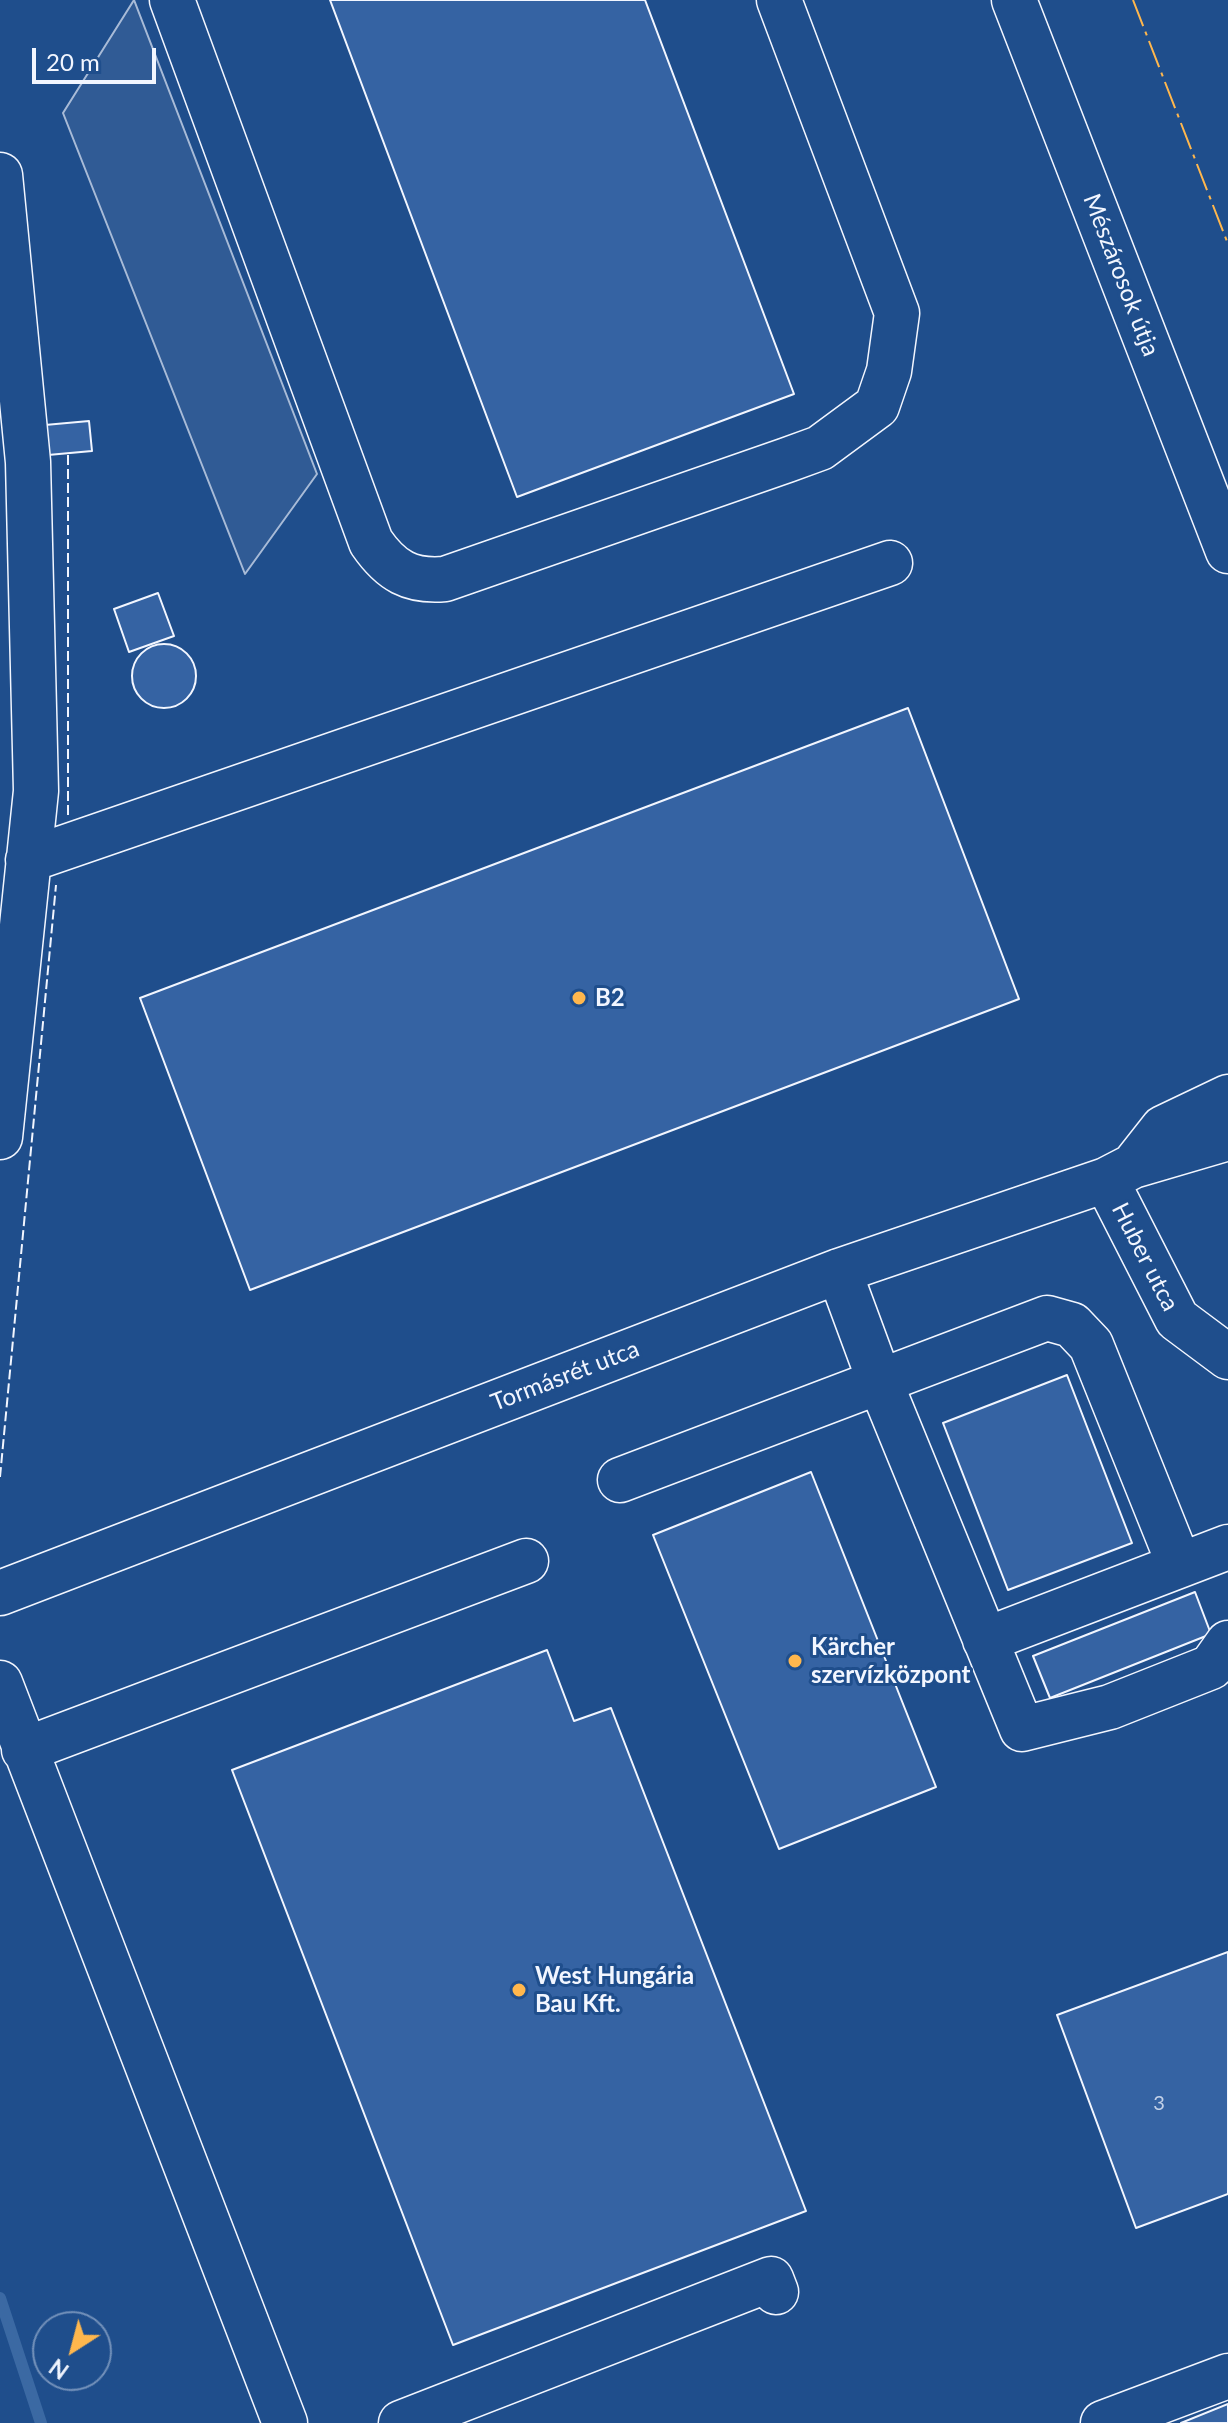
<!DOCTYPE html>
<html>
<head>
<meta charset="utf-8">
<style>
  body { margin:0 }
  #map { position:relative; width:1228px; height:2423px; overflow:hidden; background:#1f4e8c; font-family:Lato,sans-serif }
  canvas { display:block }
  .north { position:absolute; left:32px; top:2311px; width:80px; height:80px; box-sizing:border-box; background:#1f4e8c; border:2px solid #7391ba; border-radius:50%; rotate:216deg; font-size:22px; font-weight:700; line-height:32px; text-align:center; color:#f2f6ff }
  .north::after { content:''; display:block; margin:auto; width:28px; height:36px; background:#ffb74d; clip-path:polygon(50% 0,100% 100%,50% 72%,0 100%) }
  .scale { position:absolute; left:32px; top:48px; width:124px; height:36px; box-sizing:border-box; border:4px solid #f2f6ff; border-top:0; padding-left:10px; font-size:24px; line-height:28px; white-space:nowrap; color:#f2f6ff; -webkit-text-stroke:6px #1f4e8c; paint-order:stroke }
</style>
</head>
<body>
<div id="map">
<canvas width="1228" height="2423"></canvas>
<div class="north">N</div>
<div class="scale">20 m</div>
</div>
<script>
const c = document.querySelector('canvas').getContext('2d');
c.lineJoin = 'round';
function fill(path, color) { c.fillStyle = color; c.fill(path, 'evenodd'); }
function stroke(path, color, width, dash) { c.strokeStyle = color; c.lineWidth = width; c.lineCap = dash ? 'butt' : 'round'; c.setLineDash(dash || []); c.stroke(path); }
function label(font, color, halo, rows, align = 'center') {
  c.font = font + ' Lato,sans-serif'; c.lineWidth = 6; c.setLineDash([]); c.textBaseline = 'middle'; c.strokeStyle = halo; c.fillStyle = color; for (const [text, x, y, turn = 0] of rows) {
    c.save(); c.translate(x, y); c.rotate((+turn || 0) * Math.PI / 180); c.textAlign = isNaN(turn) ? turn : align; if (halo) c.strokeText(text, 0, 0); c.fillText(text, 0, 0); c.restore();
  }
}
const parking = new Path2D(`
  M134,0L317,474L245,574L63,113Z`);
const stream = new Path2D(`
  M0,2298L41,2423`);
const building = new Path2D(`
  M330,0H645L794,394L517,497Z
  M89,421L92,451L37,456L34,426Z
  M158,593L174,636L129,652L114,609Z
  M132 676a32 32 0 1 1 64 0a32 32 0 1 1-64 0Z
  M908,708L1019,999L250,1290L140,998Z
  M1067,1375L1132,1543L1008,1590L943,1423Z
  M811,1472L936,1787L779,1849L653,1535Z
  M1195,1592L1211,1634L1050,1698L1033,1656Z
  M547,1650L574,1721L611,1708L806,2211L453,2345L232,1770Z
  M1228,1952V2194L1136,2228L1057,2015Z
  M1228,2404V2423H1181Z`);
const minor = new Path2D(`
  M172,0L371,542C391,571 410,582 445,579L787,460L820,448L877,406L889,371L897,313L779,0
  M0,175L28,462L36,791L0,1137
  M28,860L890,563
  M1137,1161L1163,1128L1228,1097
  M1106,1180L1177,1319L1228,1357
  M839,1271L880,1382L1022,1729L1110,1707L1211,1667L1228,1643
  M620,1480L1047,1318L1072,1325L1091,1345L1179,1564
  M0,1593L839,1271L1106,1180L1133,1166L1228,1138
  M985,1640L1228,1547
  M0,1683L285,2423
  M24,1750L526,1561
  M401,2423L771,2279L776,2292
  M1103,2423L1228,2376`);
const major = new Path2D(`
  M1014,0L1228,551`);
const fence = new Path2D(`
  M68,815V453
  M0,1477L56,885`);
const power = new Path2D(`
  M1133,0L1228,244`);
const markers = [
  [579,998,8,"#ffb74d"],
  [795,1661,8,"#ffb74d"],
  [519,1990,8,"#ffb74d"]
];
const numberNames = [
  ["3",1159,2104]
];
const streetNames = [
  ["Mészárosok útja",1121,275,69],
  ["Huber utca",1145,1257,63],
  ["Tormásrét utca",565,1376,-21]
];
const poiNames = [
  ["B2",595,998],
  ["Kärcher",811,1647],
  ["szervízközpont",811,1675],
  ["West Hungária",535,1976],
  ["Bau Kft.",535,2004]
];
fill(parking, '#305b95');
stroke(parking, '#a8bbd7', 2);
stroke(stream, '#3b69a3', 12);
fill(building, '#3563a3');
stroke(building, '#f2f6ff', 2);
stroke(minor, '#f2f6ff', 47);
stroke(major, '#f2f6ff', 47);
stroke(minor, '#1f4e8c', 44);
stroke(major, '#1f4e8c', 44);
stroke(fence, '#f2f6ff', 2, [10, 4]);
stroke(power, '#ffb74d', 2, [28, 6, 4, 6]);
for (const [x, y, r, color] of markers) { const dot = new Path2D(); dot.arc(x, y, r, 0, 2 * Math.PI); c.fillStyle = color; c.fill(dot); stroke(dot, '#1f4e8c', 3); }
label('20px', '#c3d1e8', null, numberNames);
label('24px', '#f2f6ff', '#1f4e8c', streetNames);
label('bold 24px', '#f2f6ff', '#1f4e8c', poiNames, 'left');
</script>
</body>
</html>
